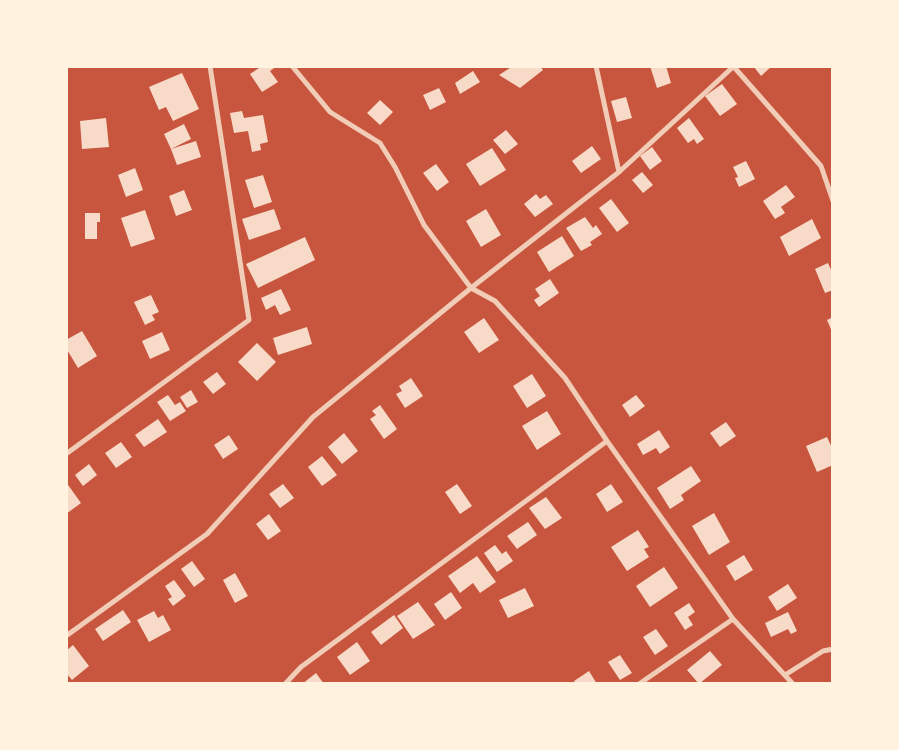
<!DOCTYPE html>
<html>
<head>
<meta charset="utf-8">
<style>
  body { margin:0 }
  #map { position:relative; width:899px; height:750px; overflow:hidden; background:#c8553d; font-family:Rubik,sans-serif }
  canvas { display:block }
  .frame { position:absolute; inset:0; border:68px solid #fff3e0; pointer-events:none }
</style>
</head>
<body>
<div id="map">
<canvas width="899" height="750"></canvas>
<div class="frame"></div>
</div>
<script>
const c = document.querySelector('canvas').getContext('2d');
c.lineJoin = 'round';
function fill(path, color) { c.fillStyle = color; c.fill(path, 'evenodd'); }
function stroke(path, color, width, dash) { c.strokeStyle = color; c.lineWidth = width; c.lineCap = dash ? 'butt' : 'round'; c.setLineDash(dash || []); c.stroke(path); }
const building = new Path2D(`
  M262,66H277L270,71L278,82L262,92L250,74Z
  M513,66H540L543,70L520,88L499,75Z
  M650,66H666L671,83L657,88Z
  M755,66H772L761,76L754,67Z
  M473,71L480,82L460,94L455,83Z
  M182,73L199,109L173,121L166,107L159,110L149,87Z
  M722,84L737,104L720,116L705,96Z
  M439,88L446,102L430,110L423,95Z
  M626,97L632,118L617,122L611,101Z
  M380,100L393,112L380,125L367,113Z
  M242,111L244,118L263,115L268,142L260,144L261,150L252,152L248,131L234,133L230,113Z
  M106,118L109,147L82,149L80,121Z
  M689,118L704,139L697,144L694,139L688,143L677,128Z
  M184,124L191,139L171,149L164,134Z
  M506,130L518,144L505,154L493,140Z
  M196,141L201,157L177,165L171,149Z
  M592,146L601,159L581,173L572,161Z
  M652,147L662,161L650,170L640,156Z
  M492,148L506,170L480,186L466,164Z
  M746,161L755,179L739,187L735,178L738,177L733,167Z
  M436,164L449,182L437,191L423,173Z
  M135,168L143,190L126,197L118,175Z
  M642,172L653,185L643,193L632,180Z
  M263,175L272,202L254,208L245,180Z
  M786,185L795,197L781,207L785,213L775,219L763,201Z
  M184,190L192,210L176,216L169,196Z
  M536,194L540,199L546,195L553,204L535,217L524,204Z
  M611,199L629,223L617,232L599,208Z
  M274,209L281,229L249,240L242,219Z
  M486,209L501,235L481,247L466,221Z
  M145,210L155,239L131,247L121,218Z
  M85,213H100V222H97V239H85Z
  M585,217L593,228L596,225L602,234L590,242L592,245L581,251L566,228Z
  M812,219L821,238L789,256L780,237Z
  M562,236L574,256L549,272L537,252Z
  M305,237L315,260L258,288L246,264Z
  M828,263L833,274V290L825,293L815,269Z
  M550,279L559,293L539,307L534,300L540,296L535,289Z
  M281,289L291,310L280,315L275,305L266,310L261,298Z
  M151,295L159,312L152,315L155,320L145,325L134,302Z
  M833,317V334L827,320Z
  M484,318L499,340L479,353L464,332Z
  M307,327L312,344L278,355L273,338Z
  M82,331L97,356L78,368L66,348V340Z
  M162,332L170,350L150,359L142,341Z
  M257,343L276,362L257,381L238,362Z
  M217,372L226,384L213,394L203,382Z
  M532,374L546,396L527,408L513,386Z
  M411,378L423,396L405,408L396,394L402,391L399,386Z
  M191,390L198,402L187,408L180,397Z
  M168,395L175,405L180,402L186,411L170,421L157,402Z
  M636,395L645,406L630,417L622,405Z
  M380,405L397,429L384,439L370,419L376,415L372,411Z
  M547,411L561,434L537,450L522,426Z
  M158,419L167,432L144,447L135,435Z
  M726,422L736,436L720,447L710,433Z
  M659,430L670,447L660,454L656,448L643,455L637,444Z
  M344,433L358,451L342,464L328,447Z
  M229,435L238,449L223,459L214,445Z
  M827,437L833,450V465L817,472L806,446Z
  M121,442L132,457L116,468L105,453Z
  M322,456L337,475L322,486L308,467Z
  M89,464L97,475L83,486L75,475Z
  M691,466L701,481L681,495L684,500L670,509L657,488Z
  M66,482L81,503L66,514Z
  M283,484L294,498L280,508L269,494Z
  M457,484L472,506L460,514L445,492Z
  M611,484L623,502L607,512L596,494Z
  M546,497L562,518L545,529L529,508Z
  M714,513L730,542L709,555L692,526Z
  M269,514L281,531L268,540L256,524Z
  M528,522L537,535L517,549L507,536Z
  M638,530L649,547L644,549L649,557L627,571L611,547Z
  M495,545L502,554L506,551L513,561L497,572L484,553Z
  M744,555L753,570L735,581L726,566Z
  M477,556L496,582L480,593L473,583L460,593L448,576Z
  M192,561L205,579L194,587L181,569Z
  M664,567L678,588L650,607L636,586Z
  M235,573L248,596L235,603L223,580Z
  M174,580L186,596L173,606L168,599L172,597L165,586Z
  M788,584L797,598L777,611L768,597Z
  M525,588L534,606L508,618L499,600Z
  M451,592L462,608L445,620L434,604Z
  M418,602L435,625L413,639L397,616Z
  M689,603L695,612L688,617L693,625L685,630L674,613Z
  M123,610L131,622L103,641L95,629Z
  M154,611L158,618L163,615L171,630L149,642L137,620Z
  M788,612L797,631L791,634L788,629L771,637L765,623Z
  M394,615L403,628L381,645L371,632Z
  M656,629L668,646L655,655L643,637Z
  M357,642L370,661L350,675L337,657Z
  M73,645L89,666L72,680L66,673V651Z
  M710,651L722,665L699,684L687,670Z
  M620,655L632,673L620,680L608,662Z
  M589,671L597,684H576L574,681Z
  M316,673L324,684H302Z`);
const minor = new Path2D(`
  M292,66L330,112L380,143L395,167L424,225L471,288L495,301L565,378L607,441L733,619L793,684
  M596,66L619,172
  M734,67L821,166L833,201
  M66,454L249,320L210,66
  M66,636L207,534L313,417L471,288L619,172L734,66
  M785,675L823,651L833,649
  M285,684L301,667L607,441
  M639,684L733,619`);
fill(building, '#f7dbc8');
stroke(minor, '#f1ccb7', 5);
</script>
</body>
</html>
